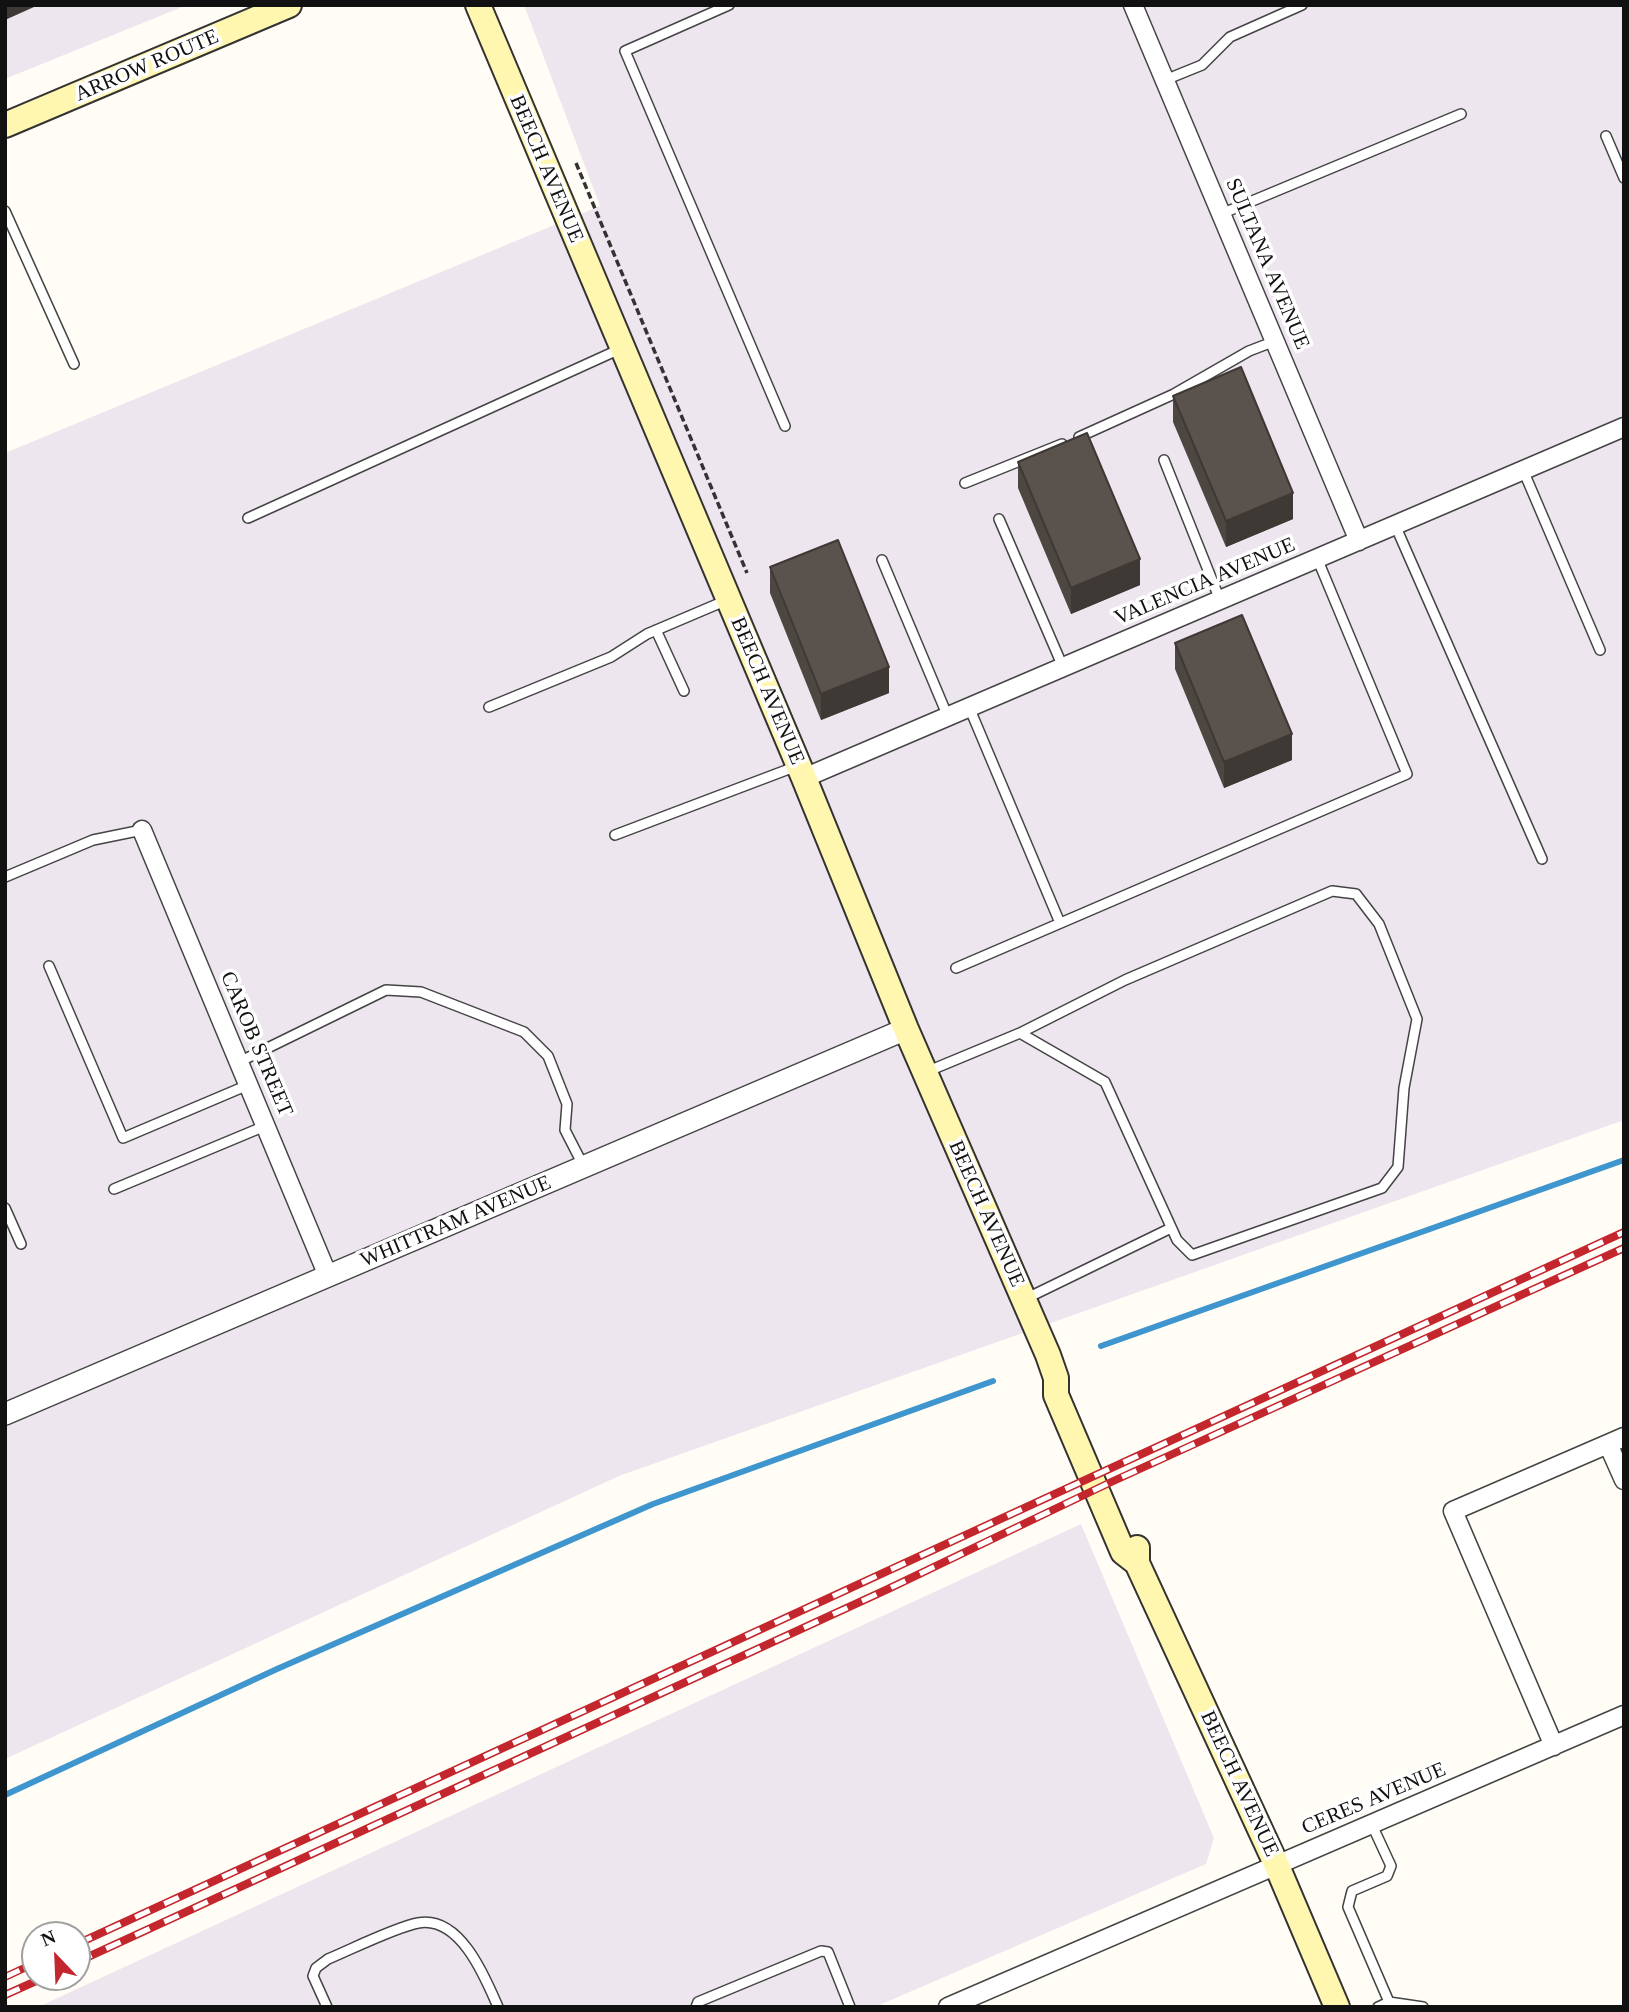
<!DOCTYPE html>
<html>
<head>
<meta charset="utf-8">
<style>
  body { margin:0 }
  #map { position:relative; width:1629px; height:2012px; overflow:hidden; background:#fffdf5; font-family:Georgia,serif }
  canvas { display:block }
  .frame { position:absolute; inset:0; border:7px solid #111; pointer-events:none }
  .north { position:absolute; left:21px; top:1921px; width:70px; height:70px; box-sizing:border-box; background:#fff; border:2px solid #a0a0a0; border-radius:50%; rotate:337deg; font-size:19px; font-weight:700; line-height:28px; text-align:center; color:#111 }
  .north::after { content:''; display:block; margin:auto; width:24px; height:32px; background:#c4262e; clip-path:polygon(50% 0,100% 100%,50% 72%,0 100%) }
</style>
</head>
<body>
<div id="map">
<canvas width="1629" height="2012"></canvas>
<div class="frame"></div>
<div class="north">N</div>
</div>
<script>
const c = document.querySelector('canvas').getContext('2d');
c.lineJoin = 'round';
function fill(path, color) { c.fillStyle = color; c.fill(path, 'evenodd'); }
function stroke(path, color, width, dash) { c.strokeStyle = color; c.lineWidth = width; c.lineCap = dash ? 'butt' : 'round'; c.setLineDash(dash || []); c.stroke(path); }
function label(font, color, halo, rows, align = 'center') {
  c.font = font + ' Georgia,serif'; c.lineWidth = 7; c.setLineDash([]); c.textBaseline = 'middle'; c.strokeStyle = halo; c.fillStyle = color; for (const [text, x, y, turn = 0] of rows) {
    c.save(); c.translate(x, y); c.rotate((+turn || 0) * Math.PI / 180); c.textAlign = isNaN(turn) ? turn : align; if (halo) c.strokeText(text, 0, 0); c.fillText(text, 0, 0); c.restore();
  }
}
const industrial = new Path2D(`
  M5,5H187L5,79Z
  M524,5H1624V1120L619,1476L5,1759V453L600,206Z
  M1081,1524L1214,1838L1206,1864L875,2007H38Z`);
const stream = new Path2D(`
  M1101,1346L1624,1160
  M5,1795L277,1669L653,1504L993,1381`);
const path = new Path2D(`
  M576,163L747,573`);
const service = new Path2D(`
  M729,5L625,51L785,426
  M1165,80L1202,65L1230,37L1302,5
  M1606,136L1624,178
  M5,211L74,364
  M1221,214L1461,114
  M1079,437L1174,394L1249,351L1275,341
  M1164,460L1220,600
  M1523,470L1600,650
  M965,483L1062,444
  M248,518L620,349
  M999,519L1063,667
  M1395,525L1542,859
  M882,560L948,717
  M656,630L684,691
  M489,707L611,657L647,634L727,600
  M969,707L1060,923
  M615,835L797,766
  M5,877L93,840L142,830
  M49,966L123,1138L248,1085
  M956,968L1407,774L1317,558
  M239,1062L386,990L421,992L524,1032L548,1056L567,1104L565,1130L584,1167
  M926,1072L1020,1033L1105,1082L1177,1240L1192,1255L1382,1188L1398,1167L1404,1088L1417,1019L1379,924L1356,894L1332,891L1125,980L1020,1033
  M114,1189L265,1126
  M5,1208L21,1244
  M1025,1299L1171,1228
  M1372,1825L1391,1866L1387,1876L1352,1891L1348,1907L1389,2002
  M327,2007L313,1976L316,1968L328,1959C352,1949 396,1927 418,1923C460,1915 485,1977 498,2007
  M696,2007L698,2002L821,1951L828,1952L850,2007
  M1378,2007L1389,2002L1423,2007`);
const minor = new Path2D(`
  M1133,5L1359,541
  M804,778L1624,427
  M142,830L328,1276
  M1608,1444L1624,1480
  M1554,1746L1453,1511L1624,1437
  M948,2007L1624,1715`);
const tertiary = new Path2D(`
  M5,1414L906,1029`);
const secondary = new Path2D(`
  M478,5L804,778L906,1029L1048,1355L1056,1378V1395L1123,1552L1137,1563
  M5,125L289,5
  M1137,1548V1563L1277,1866L1337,2007`);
const rail = new Path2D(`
  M77,1944L1624,1232
  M77,1962L888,1589L1109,1483L1624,1248
  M5,1977L35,1963
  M5,1995L45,1977`);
const wall = new Path2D(`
  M1173,396L1293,519L1226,547L1173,422Z
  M1018,462L1140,585L1071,614L1018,488Z
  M770,567L889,693L821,720L770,593Z
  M1175,643L1292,760L1224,788L1175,669Z`);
const shadedWall = new Path2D(`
  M5,5H34V7L5,20Z
  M1293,493V519L1226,547V521Z
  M1140,559V585L1071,614V588Z
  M889,667V693L821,720V694Z
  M1292,734V760L1224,788V762Z`);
const building = new Path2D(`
  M1241,367L1293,493L1226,521L1173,396Z
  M1087,433L1140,559L1071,588L1018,462Z
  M838,540L889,667L821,694L770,567Z
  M1242,615L1292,734L1224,762L1175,643Z`);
const streetNames = [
  ["ARROW ROUTE",147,66,-23],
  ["BEECH AVENUE",546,169,67],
  ["SULTANA AVENUE",1267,264,67],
  ["VALENCIA AVENUE",1205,582,-23],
  ["BEECH AVENUE",767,691,67],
  ["CAROB STREET",256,1044,67],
  ["BEECH AVENUE",986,1214,66],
  ["WHITTRAM AVENUE",456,1222,-23],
  ["BEECH AVENUE",1239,1784,65],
  ["CERES AVENUE",1374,1799,-23]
];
fill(industrial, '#eee6ef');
stroke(stream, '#3f96cf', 6);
stroke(service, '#444', 12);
stroke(minor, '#444', 21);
stroke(tertiary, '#444', 24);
stroke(secondary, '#333', 28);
stroke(path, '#333', 3.5, [7, 3.5]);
stroke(service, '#fff', 9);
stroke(minor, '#fff', 18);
stroke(tertiary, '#fff', 21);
stroke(secondary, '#fff6b0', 24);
stroke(rail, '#c4262e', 8);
stroke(rail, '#fff', 5, [16]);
fill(wall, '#4d4742');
fill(shadedWall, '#3f3936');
fill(building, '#5a524d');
stroke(building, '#3f3936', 2);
label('21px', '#111', '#fff', streetNames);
</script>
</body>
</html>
